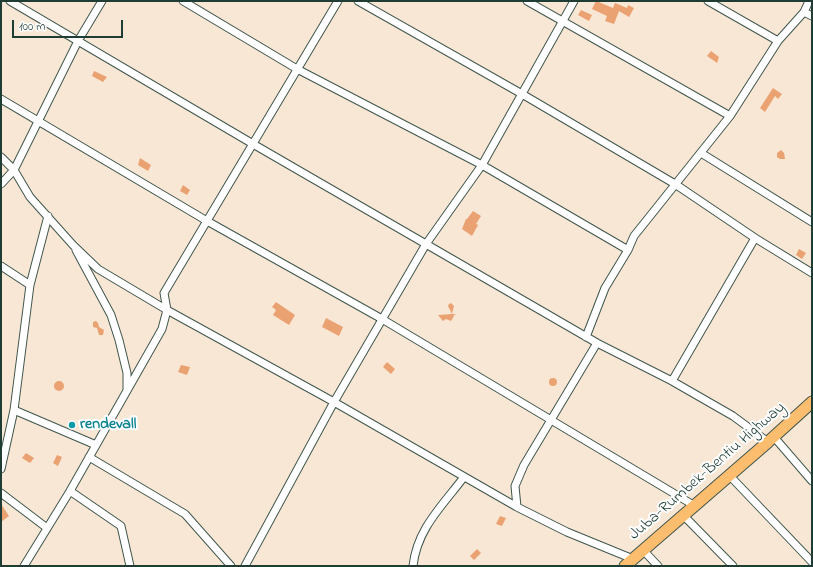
<!DOCTYPE html>
<html>
<head>
<meta charset="utf-8">
<style>
  body { margin:0 }
  #map { position:relative; width:813px; height:567px; overflow:hidden; background:#f8e7d5; font-family:"Indie Flower",sans-serif }
  canvas { display:block }
  .frame { position:absolute; inset:0; border:2px solid #1f3d34; pointer-events:none }
  .scale { position:absolute; left:12px; top:20px; width:111px; height:18px; box-sizing:border-box; border:2px solid #1f3d34; border-top:0; padding-left:5px; font-size:12px; line-height:14px; white-space:nowrap; color:#1f3d34; -webkit-text-stroke:3px #fff; paint-order:stroke }
</style>
</head>
<body>
<div id="map">
<canvas width="813" height="567"></canvas>
<div class="frame"></div>
<div class="scale">100 m</div>
</div>
<script>
const c = document.querySelector('canvas').getContext('2d');
c.lineJoin = 'round';
function fill(path, color) { c.fillStyle = color; c.fill(path, 'evenodd'); }
function stroke(path, color, width, dash) { c.strokeStyle = color; c.lineWidth = width; c.lineCap = dash ? 'butt' : 'round'; c.setLineDash(dash || []); c.stroke(path); }
function label(font, color, halo, rows, align = 'center') {
  c.font = font + ' "Indie Flower",sans-serif'; c.lineWidth = 4; c.setLineDash([]); c.textBaseline = 'middle'; c.strokeStyle = halo; c.fillStyle = color; for (const [text, x, y, turn = 0] of rows) {
    c.save(); c.translate(x, y); c.rotate((+turn || 0) * Math.PI / 180); c.textAlign = isNaN(turn) ? turn : align; if (halo) c.strokeText(text, 0, 0); c.fillText(text, 0, 0); c.restore();
  }
}
const building = new Path2D(`
  M596,1L613,8L615,3L627,8L628,5L634,8L629,17L619,11L614,24L605,21L607,16L592,9Z
  M581,10L592,15L589,21L578,15Z
  M711,51L719,57L717,63L707,56Z
  M94,71L107,77L103,82L92,76Z
  M773,88L782,94L778,99L775,96L765,112L760,108Z
  M781,150L784,153L785,159H780L777,157V153Z
  M140,158L151,165L148,171L138,165Z
  M183,185L190,190L187,195L180,191Z
  M473,211L481,216L476,224L478,225L472,236L462,229L466,219H467Z
  M799,249L806,253L802,259L796,255Z
  M276,302L295,315L289,325L273,315L276,310L272,307Z
  M451,303L454,306L452,314H456L453,316H454L451,321L446,319L443,321L438,315L452,314L448,306L449,304Z
  M326,318L343,327L339,336L322,327Z
  M96,321L98,323L99,327L104,330L103,335H99L97,328L93,327V322Z
  M387,362L395,369L391,374L383,367Z
  M181,365L190,367L187,375L178,372Z
  M549 382a4 4 0 1 1 8 0a4 4 0 1 1-8 0Z
  M54 386a5 5 0 1 1 10 0a5 5 0 1 1-10 0Z
  M26,453L34,458L30,463L22,458Z
  M57,455L62,457L58,466L53,463Z
  M1,504L9,516L1,522Z
  M500,516L506,518L502,526L496,524Z
  M477,549L481,553L474,560L470,556Z`);
const street = new Path2D(`
  M10,1L253,144L597,343L672,381L733,416L768,442
  M183,1L297,69L482,165L628,250
  M358,1L522,94L675,184L755,238L812,273
  M527,1L730,116
  M708,1L778,41
  M804,12L812,16
  M1,99L207,221L382,319L695,506
  M701,153L812,222
  M1,157L14,170L30,197L73,245L98,269L167,310L334,402L517,507L567,532L633,559
  M1,184L14,170L78,41L102,1
  M76,250L111,315L119,340L127,373V390
  M1,266L30,285
  M586,337L605,288L628,250L634,236L730,116L778,41L804,12L809,1
  M672,381L755,238
  M14,410L96,445
  M774,437L812,481
  M89,457L185,514L231,566
  M1,469L14,410L30,285L48,216
  M729,475L812,562
  M70,491L121,526L130,566
  M1,493L47,528
  M517,507L515,486L524,465L597,343
  M684,516L733,566
  M643,550L658,566
  M24,566L70,491L162,329L167,310L164,293L338,1
  M245,566L334,402L426,244L482,165L574,1
  M413,566C417,529 442,506 464,477`);
const primary = new Path2D(`
  M625,566L768,442L812,402`);
const markers = [
  [72,425,4,"#0f9aa8"]
];
const cultureNames = [
  ["rendevall",80,425]
];
const streetNames = [
  ["Juba-Rumbek-Bentiu Highway",708,472,-41]
];
fill(building, '#eaa272');
stroke(street, '#40564c', 9);
stroke(primary, '#40564c', 13);
stroke(street, '#fff', 7);
stroke(primary, '#fcbd6f', 11);
for (const [x, y, r, color] of markers) { const dot = new Path2D(); dot.arc(x, y, r, 0, 2 * Math.PI); c.fillStyle = color; c.fill(dot); stroke(dot, '#fff', 1.5); }
label('bold 16px', '#0d838f', '#fff', cultureNames, 'left');
label('16px', '#1f3d34', '#fff', streetNames);
</script>
</body>
</html>
